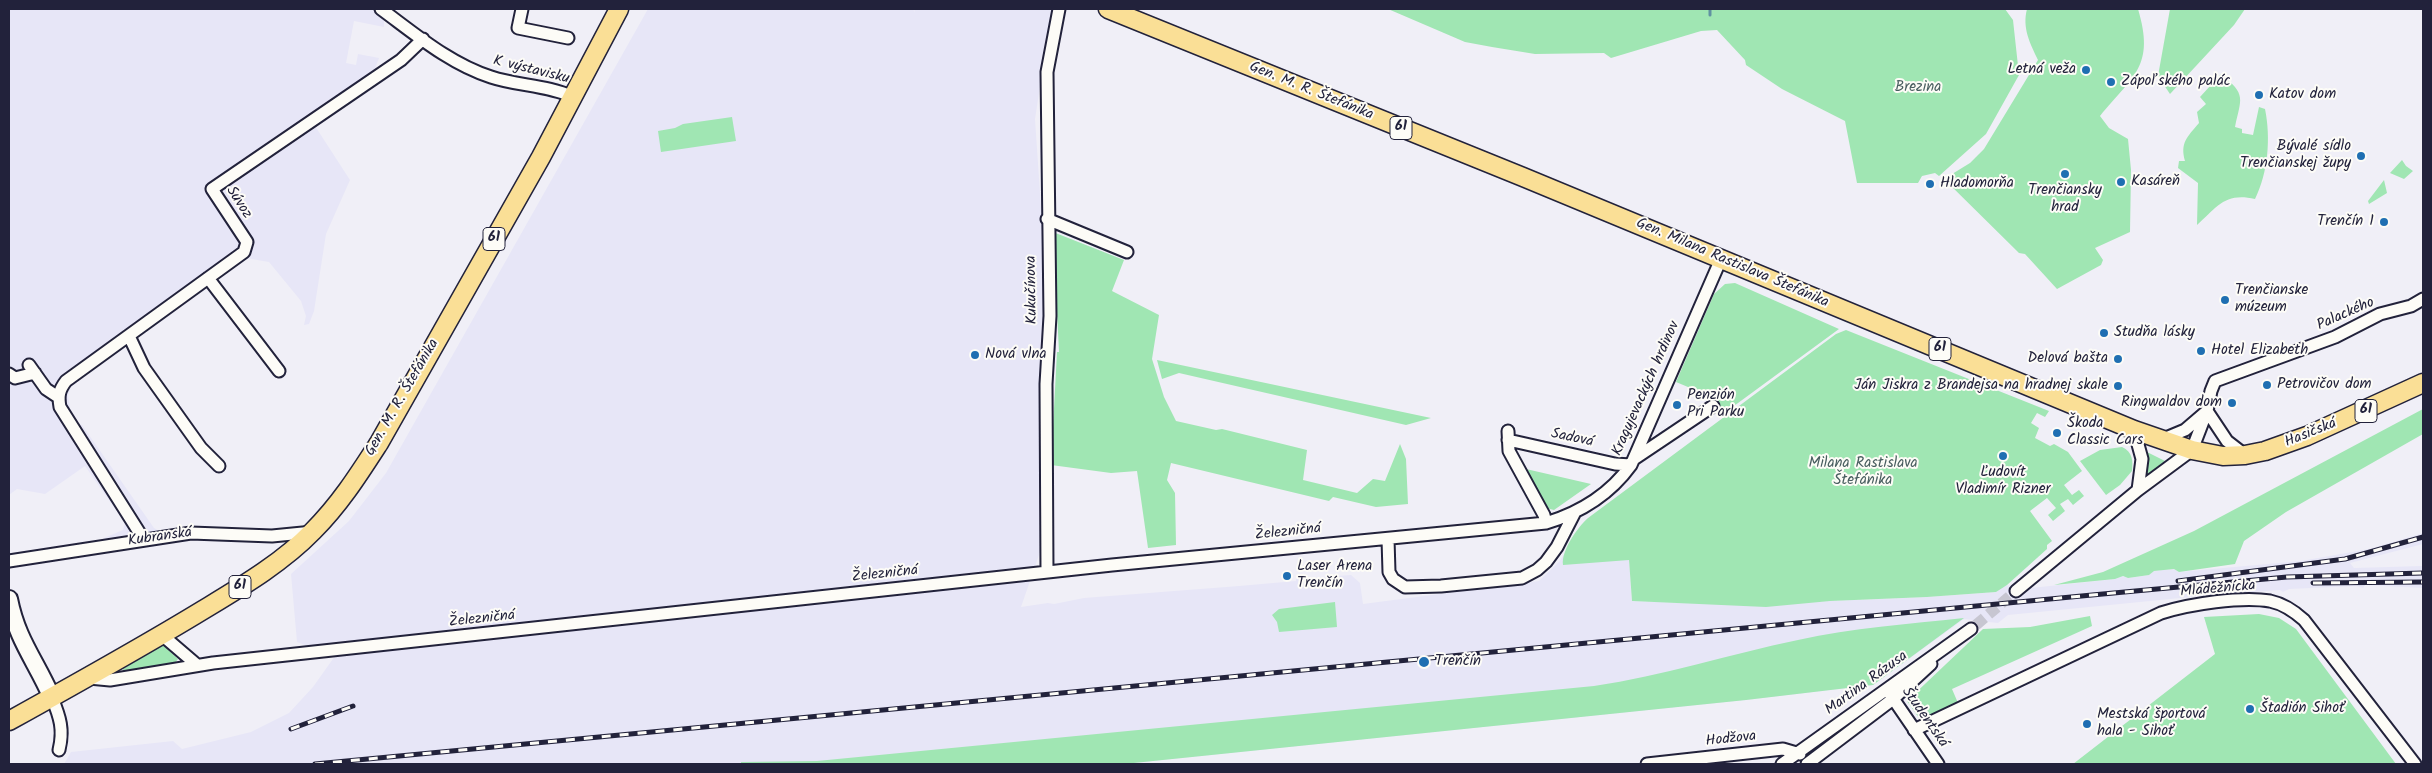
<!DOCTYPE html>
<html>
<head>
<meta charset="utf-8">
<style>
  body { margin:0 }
  #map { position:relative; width:2432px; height:773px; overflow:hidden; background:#f0eff7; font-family:Kalam,sans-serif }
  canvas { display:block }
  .frame { position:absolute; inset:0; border:10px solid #22223b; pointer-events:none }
</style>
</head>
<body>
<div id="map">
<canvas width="2432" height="773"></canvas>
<div class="frame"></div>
</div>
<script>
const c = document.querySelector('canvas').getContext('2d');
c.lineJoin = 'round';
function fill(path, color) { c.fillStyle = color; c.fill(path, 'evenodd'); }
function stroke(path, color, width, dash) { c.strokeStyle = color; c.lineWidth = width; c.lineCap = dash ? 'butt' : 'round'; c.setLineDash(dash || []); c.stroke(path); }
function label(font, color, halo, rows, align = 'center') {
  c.font = font + ' Kalam,sans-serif'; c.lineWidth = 4; c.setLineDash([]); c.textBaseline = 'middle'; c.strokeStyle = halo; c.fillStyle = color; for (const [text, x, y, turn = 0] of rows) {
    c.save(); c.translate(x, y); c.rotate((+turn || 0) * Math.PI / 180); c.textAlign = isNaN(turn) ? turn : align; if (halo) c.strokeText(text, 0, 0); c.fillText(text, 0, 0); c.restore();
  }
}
const built = new Path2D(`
  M9,9H384V27L354,21L346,63L356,65L358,54L379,58L374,71L339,94L348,96L341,105L315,126L350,180L326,234L314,311L309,324L304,325L306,316L301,301L269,262L246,258L76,380L72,385L68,395L71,413L76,422L82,425L154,528L159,531L105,540L104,538L123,530L125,523L85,466L45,494L17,489L9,495Z
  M648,9H913L915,13L914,9H1052L1035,119L1047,297L1040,552L1021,607L1048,603L1054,604L1084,598L1239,586L1296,581V579L1351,575L1360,583L1363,604L1539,581L1559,562L1575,538L1629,560L1632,601L1685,603L1830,601L1927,597L1996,592L2004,585L2031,588L2115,579L2122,576L2129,578L2149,575L2153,571L2174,569L2179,572L2301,561L2369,549L2423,533V544L2350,563L2354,568L2423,566V588L2365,585L2363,588L2357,586L2289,589L2283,592L2280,590L2211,595L2008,615L1998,623L1964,619L1873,685L1746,700L1124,764H64L71,752L173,741L182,749L251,732L289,713L313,687L335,656L297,642L291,574L349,521L386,473Z`);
const green = new Path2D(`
  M1388,9H2005L2013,20L2019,75L1986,134L1939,176L1935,173L1922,176L1918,183H1857L1845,121L1782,89L1746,65L1745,60L1717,30L1701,31L1611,58L1604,53L1535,54L1492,47L1465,42Z
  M2027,9H2138C2155,66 2134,75 2100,116L2109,128L2128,139L2131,170L2130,232L2095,248L2103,260L2101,265L2057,289L2025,254L2019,253L1944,179L1970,163L1984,149L2038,60C2030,43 2022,28 2027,9Z
  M2170,9H2245L2234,25L2170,94L2158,76Z
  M2221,74C2247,95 2241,98 2235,127L2242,129V133L2253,135L2259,107L2265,109C2271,138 2268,173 2255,199C2225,192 2217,207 2197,225L2198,183L2178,168L2179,161H2185C2180,143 2187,137 2199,123L2197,112L2206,104L2200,97Z
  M732,117L736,141L661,152L658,131L675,128L683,124Z
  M2402,160L2406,166L2413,171L2404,179L2390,173Z
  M2384,180L2387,193L2369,204L2368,201Z
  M1053,232L1124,260L1112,291L1159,315L1152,359L1164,397L1176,421L1216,430L1222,429L1307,450L1303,480L1357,493L1373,479L1385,481L1400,444L1406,459L1408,504L1376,507L1333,497L1329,501L1171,463L1167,480L1175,493L1176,545L1148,548L1137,471L1111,473L1051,465L1057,352H1059Z
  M1735,283L1839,329L1723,414L1712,397L1676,382L1714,294L1725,284Z
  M1846,330L2049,411L2045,417L2037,413L2031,423L2039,428L2035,438L2050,446L2054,444L2068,452L2082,471L2064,485L2072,495L2079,490L2084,496L2073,505L2068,499L2060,504L2065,511L2053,521L2048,515L2056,508L2047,498L2030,511L2052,541L2047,545V549L2007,585L1996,592L1927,597L1830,601L1766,607L1632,601L1629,560L1563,565C1561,551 1577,528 1588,518L1836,334Z
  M1157,360L1431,418L1406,425L1179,373L1162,379Z
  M2423,409V434L2286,512L2244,541L2235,564L2179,572L2174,569L2154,571L2149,575L2128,578L2123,576L2115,579L2054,585L2103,572L2194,531Z
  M2122,447C2133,452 2133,461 2132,471L2120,485L2106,495L2080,461L2100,450Z
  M2145,451L2165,461L2146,476L2144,475Z
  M1526,469L1591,484L1554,510L1546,508L1525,473Z
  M1335,602L1337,627L1279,632L1277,622L1272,615L1279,609Z
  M2259,614L2279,618L2296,629L2396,764H2073L2215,654L2204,617Z
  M2090,616L2092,626L1952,689L1958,703L1921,721L1907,701L1983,629L2030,627Z
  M1964,618L1873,685L1746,700L1124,764H741V762L817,761L1594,686C1663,676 1730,654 1798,640C1853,628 1908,624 1964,618Z
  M162,644L178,659L175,663L123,671V669Z
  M1881,697L1885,699L1819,751H1811Z`);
const stream = new Path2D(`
  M1710,9V15`);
const streetTunnel = new Path2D(`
  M1976,625L2016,591`);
const street = new Path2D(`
  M381,9C415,34 450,64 491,77C518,86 547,85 573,97
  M522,9L518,28L568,38
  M1047,219L1127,252
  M208,278L279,371
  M129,336L144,368L201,448L219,466
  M29,365L46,389L58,397
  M9,374L15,378L35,373
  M2207,411L2227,441L2245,455
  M2134,430L2142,459L2138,490
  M1508,431L1509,451L1544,515L1546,523
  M1508,440L1615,464L1631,465
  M2161,440L2185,430L2206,412
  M1634,459L1713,406
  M1388,539L1389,572L1393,579L1405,587L1441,586L1522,578L1537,570L1546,562L1557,547L1575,512
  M144,540L60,407C58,396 59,390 66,381L244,252L247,242L212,189L401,60L423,39
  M9,561L191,533L272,536L313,532
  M1047,572L1046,384L1050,316L1047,72L1059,9
  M2016,591L2138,490L2192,450L2207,411L2211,391L2215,381L2335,337L2380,314L2411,306L2423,299
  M162,635L197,665
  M89,678L110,680L213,663L1112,565L1546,523C1579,513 1610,494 1631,465L1721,259
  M1890,694L1938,764
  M52,698C60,717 64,730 59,750
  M1914,730L2161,613C2189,604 2242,596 2270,601C2284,604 2294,611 2304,620L2415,764
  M1647,764L1783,749L1800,754
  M1782,764L1971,629
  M1807,764L1893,699L1931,664`);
const secondary = new Path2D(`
  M9,599C17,640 36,661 52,698`);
const primary = new Path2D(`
  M1108,9L1523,177L2134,430L2192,450L2223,456L2245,455L2265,451L2307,436L2423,383
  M9,721C74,685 139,649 203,610C241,587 282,563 313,531C340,504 359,474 379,443L541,157L619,9`);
const rail = new Path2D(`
  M2178,581L2345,559L2423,537
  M2313,583L2423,582
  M291,729L353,706
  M315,764L2092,595L2287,577L2423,573`);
const markers = [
  [2086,70,5,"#1f6fb2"],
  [2111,82,5,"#1f6fb2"],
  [2259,95,5,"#1f6fb2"],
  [2361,156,5,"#1f6fb2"],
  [2065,174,5,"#1f6fb2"],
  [2121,182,5,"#1f6fb2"],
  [1930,184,5,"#1f6fb2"],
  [2384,222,5,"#1f6fb2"],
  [2225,300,5,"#1f6fb2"],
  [2104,333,5,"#1f6fb2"],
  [2201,351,5,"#1f6fb2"],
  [975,355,5,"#1f6fb2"],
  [2118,359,5,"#1f6fb2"],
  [2267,385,5,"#1f6fb2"],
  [2118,386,5,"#1f6fb2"],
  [2232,403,5,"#1f6fb2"],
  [1677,405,5,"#1f6fb2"],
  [2057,433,5,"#1f6fb2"],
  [2003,456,5,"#1f6fb2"],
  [1287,576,5,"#1f6fb2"],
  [1424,662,6,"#1f6fb2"],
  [2250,709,5,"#1f6fb2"],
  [2087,724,5,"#1f6fb2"]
];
const shields = [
  [1401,128,22],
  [494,239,22],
  [1940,349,22],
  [2366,411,22],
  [240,587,22]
];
const shieldNames = [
  ["61",1401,128],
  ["61",494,239],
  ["61",1940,349],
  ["61",2366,411],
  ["61",240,587]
];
const poiNames = [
  ["Letná veža",2076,70,"right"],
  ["Zápoľského palác",2121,82],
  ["Katov dom",2269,95],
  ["Bývalé sídlo",2351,147,"right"],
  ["Trenčianskej župy",2351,164,"right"],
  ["Kasáreň",2131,182],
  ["Hladomorňa",1940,184],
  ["Trenčiansky",2065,191,"center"],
  ["hrad",2065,208,"center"],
  ["Trenčín 1",2374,222,"right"],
  ["Trenčianske",2235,291],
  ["múzeum",2235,308],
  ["Studňa lásky",2114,333],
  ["Hotel Elizabeth",2211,351],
  ["Nová vlna",985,355],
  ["Delová bašta",2108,359,"right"],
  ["Petrovičov dom",2277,385],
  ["Ján Jiskra z Brandejsa na hradnej skale",2108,386,"right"],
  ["Penzión",1687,396],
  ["Pri Parku",1687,413],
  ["Ringwaldov dom",2222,403,"right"],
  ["Škoda",2067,424],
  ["Classic Cars",2067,441],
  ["Ľudovít",2003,473,"center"],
  ["Vladimír Rizner",2003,490,"center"],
  ["Laser Arena",1297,567],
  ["Trenčín",1297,584],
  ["Trenčín",1435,662],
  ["Štadión Sihoť",2260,709],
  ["Mestská športová",2097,715],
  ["hala - Sihoť",2097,732]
];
const streetNames = [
  ["K výstavisku",531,71,14],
  ["Gen. M. R. Štefánika",1311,92,22],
  ["Súvoz",238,203,57],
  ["Gen. Milana Rastislava Štefánika",1732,264,23],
  ["Kukučínova",1033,290,-91],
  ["Palackého",2346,315,-24],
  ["Kragujevackých hrdinov",1647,389,-66],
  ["Gen. M. R. Štefánika",403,398,-60],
  ["Hasičská",2311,434,-22],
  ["Sadová",1572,439,12],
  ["Železničná",1288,533,-6],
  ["Kubranská",160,538,-8],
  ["Železničná",885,575,-6],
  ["Mládežnícka",2218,590,-5],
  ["Železničná",482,620,-6],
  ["Martina Rázusa",1867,684,-36],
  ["Študentská",1924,718,55],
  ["Hodžova",1731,740,-6]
];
const parkNames = [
  ["Brezina",1918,88],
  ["Milana Rastislava",1863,464],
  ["Štefánika",1863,481]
];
fill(built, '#e7e6f7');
fill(green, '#a0e6b3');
stroke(stream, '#6191a2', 3);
stroke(streetTunnel, '#c7c6d1', 11, [11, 5.5]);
stroke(street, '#22223b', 15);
stroke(secondary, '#22223b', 20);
stroke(primary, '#22223b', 21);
stroke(street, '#fdfcf7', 11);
stroke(secondary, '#fdfcf7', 16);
stroke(primary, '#fadf96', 18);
stroke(rail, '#22223b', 5);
stroke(rail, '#fdfcf7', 3, [9]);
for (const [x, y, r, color] of markers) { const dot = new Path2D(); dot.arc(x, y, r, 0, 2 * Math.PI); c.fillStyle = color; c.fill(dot); stroke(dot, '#fdfcf7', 2); }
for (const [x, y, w] of shields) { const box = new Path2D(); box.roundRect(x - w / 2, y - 11.5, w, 23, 4); c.fillStyle = '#fdfcf7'; c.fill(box); stroke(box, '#22223b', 1); }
label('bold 14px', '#22223b', null, shieldNames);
label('15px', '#22223b', '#fdfcf7', poiNames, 'left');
label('15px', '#22223b', '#fdfcf7', streetNames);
label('15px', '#485d5f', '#fdfcf7', parkNames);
</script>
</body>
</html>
